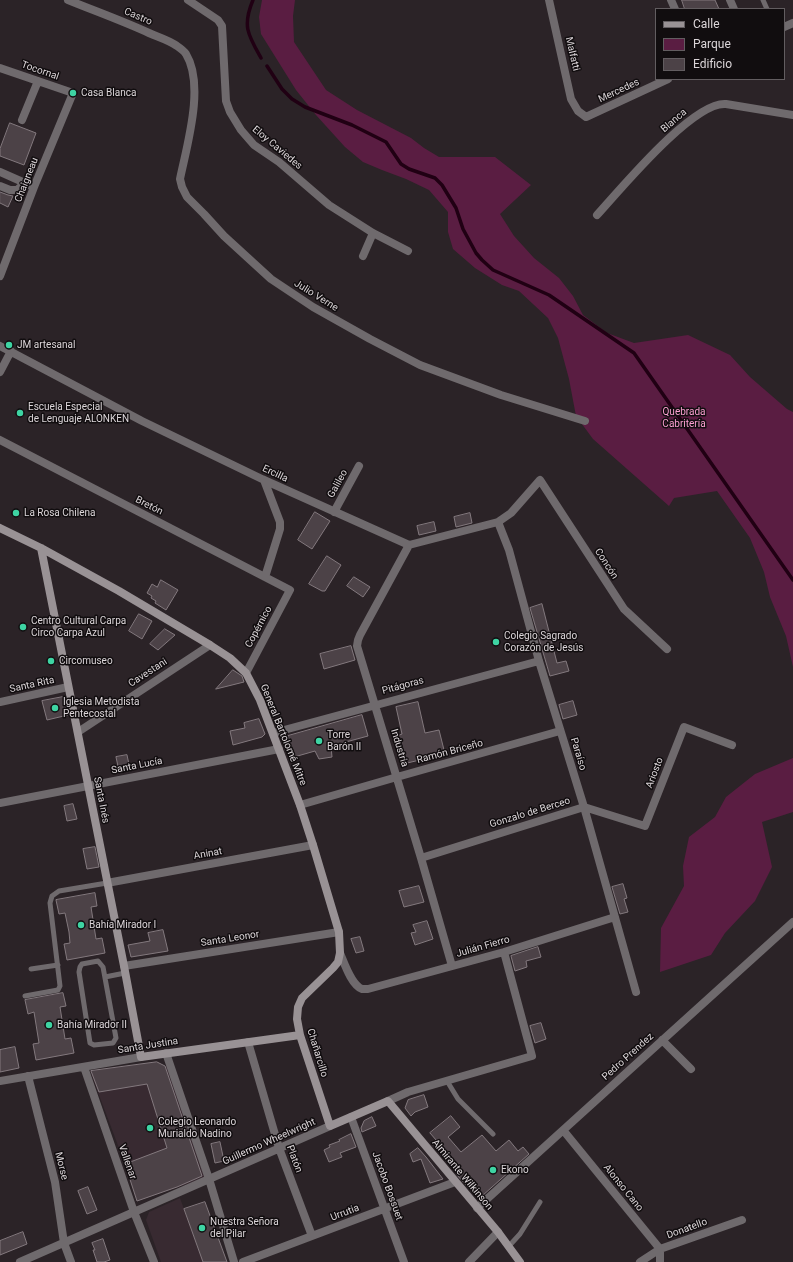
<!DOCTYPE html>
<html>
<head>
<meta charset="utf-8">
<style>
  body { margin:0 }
  #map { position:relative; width:793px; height:1262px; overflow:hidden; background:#2b2327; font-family:Roboto,sans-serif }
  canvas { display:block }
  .legend { position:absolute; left:655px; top:8px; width:130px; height:72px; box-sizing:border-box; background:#110d0f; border:1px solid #625d60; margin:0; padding:5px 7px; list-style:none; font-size:12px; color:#dcd6d9 }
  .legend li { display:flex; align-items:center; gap:8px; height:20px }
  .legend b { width:20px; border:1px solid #625d60 }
</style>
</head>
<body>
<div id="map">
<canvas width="793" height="1262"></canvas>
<ul class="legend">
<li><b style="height:5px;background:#999295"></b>Calle</li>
<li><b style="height:11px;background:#5a1d42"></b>Parque</li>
<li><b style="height:11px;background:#4c4247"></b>Edificio</li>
</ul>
</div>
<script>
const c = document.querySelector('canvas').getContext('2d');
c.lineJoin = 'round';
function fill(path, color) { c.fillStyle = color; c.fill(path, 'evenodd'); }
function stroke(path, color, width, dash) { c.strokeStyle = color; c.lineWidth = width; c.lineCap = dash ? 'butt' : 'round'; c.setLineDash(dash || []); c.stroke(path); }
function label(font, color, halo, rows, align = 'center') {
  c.font = font + ' Roboto,sans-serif'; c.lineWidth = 3; c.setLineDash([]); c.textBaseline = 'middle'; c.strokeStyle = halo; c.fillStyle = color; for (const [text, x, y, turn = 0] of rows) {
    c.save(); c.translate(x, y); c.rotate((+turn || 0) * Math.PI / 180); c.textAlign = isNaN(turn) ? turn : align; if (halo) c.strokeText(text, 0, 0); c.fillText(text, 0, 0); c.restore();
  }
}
const built = new Path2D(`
  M157,1062L167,1067L205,1178L137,1201L125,1164L90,1071Z
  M180,1198L203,1262H161L146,1220L149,1212Z`);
const green = new Path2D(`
  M262,0H295L293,16L294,42L326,90L357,110L411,138L424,148L439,157H495L531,185L500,214L514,236L534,258L559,278L573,296L583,315L607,333L634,343L688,335L730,355L750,377L787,409L793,412V667L786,636L770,597L764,572L750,538L717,491L674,498L669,506L593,439L576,416L569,379L558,338L548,318L519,291L502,285L475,268L453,249L448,232V212L429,190L406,179L382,170L363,162L345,147L316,115L296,90L261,34L259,17Z
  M793,758V812L762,822L772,867L755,901L725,933L711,955L660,972L661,928L684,886L683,866L689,837L715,817L726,797L755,774Z`);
const stream = new Path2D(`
  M253,0C242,26 248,35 261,58
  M267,66L282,89L292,99L305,107L352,125L386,142L401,164L409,169L435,178L442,185L456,208L463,229L476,253L482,260L493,270L549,295L634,353L793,580`);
const building = new Path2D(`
  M682,0H715L719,9H685Z
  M10,123L36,133L24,165L0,156V149Z
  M0,192L8,195L13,196L8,207L0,203Z
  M315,512L330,521L312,549L298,540Z
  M470,513L472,523L456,527L454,517Z
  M434,522L436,531L419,535L417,526Z
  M327,556L341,565L325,591H322L309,584Z
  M354,577L370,587L363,597L347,586Z
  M161,580L178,590L166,610L155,603L156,601L151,598L152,596L147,593L152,584L157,587Z
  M542,604L557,663L566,661L569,671L550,676L530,608Z
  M139,614L152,621L142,639L129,631Z
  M165,629L175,635L158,650L150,644Z
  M351,646L355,660L324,669L320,654Z
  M233,670L242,676L244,682L216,689Z
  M63,697L68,715L47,720L42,701Z
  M573,701L577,715L563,719L559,705Z
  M418,702L425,733L439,730L445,754L403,764L397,736L402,734L396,707Z
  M362,715L368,736L331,746L332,757L319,759L315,751L294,757L288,736Z
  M259,719L265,734L262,737L233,745L230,731L245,728L244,723Z
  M127,755L130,769L119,771L116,757Z
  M73,804L77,819L67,821L64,806Z
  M95,847L99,867L87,869L83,849Z
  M623,884L627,898L624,899L628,912L620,914L612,887Z
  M419,886L424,902L404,907L399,891Z
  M95,893L97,906L91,907L96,939L102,938L105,953L67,960L64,944L70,943L69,932L65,913L59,914L56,900Z
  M427,921L433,939L415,945L411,933L416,932L413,925Z
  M163,930L168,951L131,957L128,945L150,941L148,933Z
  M360,937L364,951L356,953L351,939Z
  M538,947L541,957L526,961L527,967L515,971L511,956Z
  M63,993L66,1006L60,1007L65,1039L71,1038L74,1053L36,1060L33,1044L39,1043L34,1012L28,1014L25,1000Z
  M541,1023L546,1039L535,1043L530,1026Z
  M15,1047L19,1068L0,1072V1050Z
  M157,1062L165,1066L202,1176L177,1187L137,1201L125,1164L167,1148L147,1084L99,1092L91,1071Z
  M424,1095L428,1107L415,1112L411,1116L405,1108L408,1100Z
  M451,1116L460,1127L448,1137L461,1152L482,1135L496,1151L509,1140L518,1151L523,1147L529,1154L482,1196H476L456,1174L461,1169L430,1133Z
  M372,1117L376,1126L362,1132L361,1128L364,1121Z
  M351,1134L356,1147L340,1153L342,1157L329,1162L324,1150L330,1147L329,1145L340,1141L339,1140Z
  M220,1142L224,1161L215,1163L211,1144Z
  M418,1148L426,1157L443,1179L430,1183L421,1159L413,1162L410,1154Z
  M88,1187L97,1210L87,1214L78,1191Z
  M205,1202L227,1262H203L184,1209Z
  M23,1232L27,1244L0,1255V1241Z
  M103,1239L110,1260L104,1262H97L93,1250H95L92,1243Z`);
const lane = new Path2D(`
  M763,0L767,9
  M98,961L103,967L116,1038L113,1043L94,1045L90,1043L79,972L80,967L82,964Z
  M31,969L58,965
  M105,977L125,973
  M25,996L58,990L60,986L50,903L52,896L59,891L107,883
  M447,1081L458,1099L493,1134
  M509,1246L520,1234L540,1202`);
const street = new Path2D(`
  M68,0C95,11 123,21 149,33C158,37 169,40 177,46C180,48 184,51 186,54C205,85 187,145 180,179L182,187L187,197L204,214L224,236L271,279L313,307L370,339L420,365L501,395L585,421
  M188,0L218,20L222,26L226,101L230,112L241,130L254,145L279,162L329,205L373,233L408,251
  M549,0L571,99L578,111L586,117L668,79
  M671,0L675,9
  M730,0L734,9
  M784,27L793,23
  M0,68L73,93L34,187L0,276
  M22,120L38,81
  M0,172L34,187
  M0,186L10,190H17L25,183
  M597,215C620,190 693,101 726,104L793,115
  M363,256L373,233
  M0,346L142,421L264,480L409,545L498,522L511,513L540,480L624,609L667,649
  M0,372L11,351
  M0,440L290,590L246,673
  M264,480L280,522V529L265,577
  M334,512L359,466
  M498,522L509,550L539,661L584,807L636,992
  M409,545L360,635L358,640L357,646L421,858L452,966
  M0,702L68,687
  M78,732L210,645
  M273,733L539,661
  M0,803L279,749
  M300,805L397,777L560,731
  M421,858L584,807L645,826L684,727L732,745
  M107,883L313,845
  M340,953C344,962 351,985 362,989C364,989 366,989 368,989L504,952L615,917
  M124,966L339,932
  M662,1040L691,1069
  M248,1042L279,1148L312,1236
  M166,1053L209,1179L234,1262
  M84,1067L134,1212L154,1262
  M28,1076L55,1182L64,1243L71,1262
  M0,1081L141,1057
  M388,1101L408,1092L532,1056L504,952
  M351,1117L404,1262
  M563,1130L660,1249V1262
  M477,1208L793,922
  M20,1262L330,1126
  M243,1262L455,1182
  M469,1262L498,1232
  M640,1262L660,1249L742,1220`);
const secondary = new Path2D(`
  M0,528L41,548L119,591L210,645L230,658L246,673L260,700L300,805L313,845L339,932L340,953L338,962L333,968L302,998L298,1007L297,1019L300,1035L330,1126L388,1101L498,1232L520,1262
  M41,548L124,966L141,1057L300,1035`);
const markers = [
  [73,93,4,"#3ed4a3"],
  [9,345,4,"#3ed4a3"],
  [20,413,4,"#3ed4a3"],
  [16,513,4,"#3ed4a3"],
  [23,627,4,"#3ed4a3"],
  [496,642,4,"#3ed4a3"],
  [51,661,4,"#3ed4a3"],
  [55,708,4,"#3ed4a3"],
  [319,741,4,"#3ed4a3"],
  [81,925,4,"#3ed4a3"],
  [49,1025,4,"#3ed4a3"],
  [150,1128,4,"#3ed4a3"],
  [493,1170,4,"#3ed4a3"],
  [202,1228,4,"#3ed4a3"]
];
const streetNames = [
  ["Castro",138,17,23],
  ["Malfatti",572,54,77],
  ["Tocornal",40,71,19],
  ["Mercedes",619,91,-25],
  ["Blanca",674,121,-41],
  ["Eloy Caviedes",277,148,40],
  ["Chaigneau",27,180,-68],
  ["Julio Verne",316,296,32],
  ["Ercilla",275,474,25],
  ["Galileo",338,484,-61],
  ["Bretón",149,506,27],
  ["Concón",606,564,57],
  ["Copérnico",259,627,-62],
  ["Cavestani",148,673,-33],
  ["Santa Rita",32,685,-12],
  ["Pitágoras",403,686,-15],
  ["General Bartolomé Mitre",283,735,68],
  ["Industria",399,748,73],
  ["Ramón Briceño",450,752,-15],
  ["Paraíso",578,754,73],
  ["Santa Lucía",137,766,-11],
  ["Ariosto",655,773,-69],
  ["Santa Inés",101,800,79],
  ["Gonzalo de Berceo",530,813,-17],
  ["Aninat",208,854,-10],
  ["Santa Leonor",230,939,-9],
  ["Julián Fierro",483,947,-16],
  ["Santa Justina",148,1046,-9],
  ["Chañarcillo",317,1053,73],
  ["Pedro Prendez",628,1057,-42],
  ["Guillermo Wheelwright",269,1142,-24],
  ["Platón",294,1159,70],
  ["Vallenar",127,1162,71],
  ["Morse",61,1166,76],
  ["Almirante Wilkinson",462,1175,50],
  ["Jacobo Bossuet",387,1186,70],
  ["Alonso Cano",623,1188,51],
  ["Urrutia",345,1213,-21],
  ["Donatello",687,1229,-20]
];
const poiNames = [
  ["Casa Blanca",81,93],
  ["JM artesanal",17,345],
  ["Escuela Especial",28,407],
  ["de Lenguaje ALONKEN",28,419],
  ["La Rosa Chilena",24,513],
  ["Centro Cultural Carpa",31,621],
  ["Circo Carpa Azul",31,633],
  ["Colegio Sagrado",504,636],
  ["Corazón de Jesús",504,648],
  ["Circomuseo",59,661],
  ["Iglesia Metodista",63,702],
  ["Pentecostal",63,714],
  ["Torre",327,735],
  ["Barón II",327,747],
  ["Bahía Mirador I",89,925],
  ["Bahía Mirador II",57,1025],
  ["Colegio Leonardo",158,1122],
  ["Murialdo Nadino",158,1134],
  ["Ekono",501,1170],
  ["Nuestra Señora",210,1222],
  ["del Pilar",210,1234]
];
const parkNames = [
  ["Quebrada",684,412],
  ["Cabritería",684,424]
];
fill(built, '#382a31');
fill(green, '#5a1d42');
stroke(stream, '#200013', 3.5);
fill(building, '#4c4247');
stroke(building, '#83797e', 1);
stroke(lane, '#6f6a6d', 5);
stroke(street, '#6f6a6d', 8);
stroke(secondary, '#999295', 8);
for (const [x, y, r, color] of markers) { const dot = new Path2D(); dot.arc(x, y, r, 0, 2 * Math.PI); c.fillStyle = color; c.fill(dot); stroke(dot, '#110d0f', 1.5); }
label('10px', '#dcd6d9', '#110d0f', streetNames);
label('10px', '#dcd6d9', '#110d0f', poiNames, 'left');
label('10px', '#fa9ed0', '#110d0f', parkNames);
</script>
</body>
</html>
